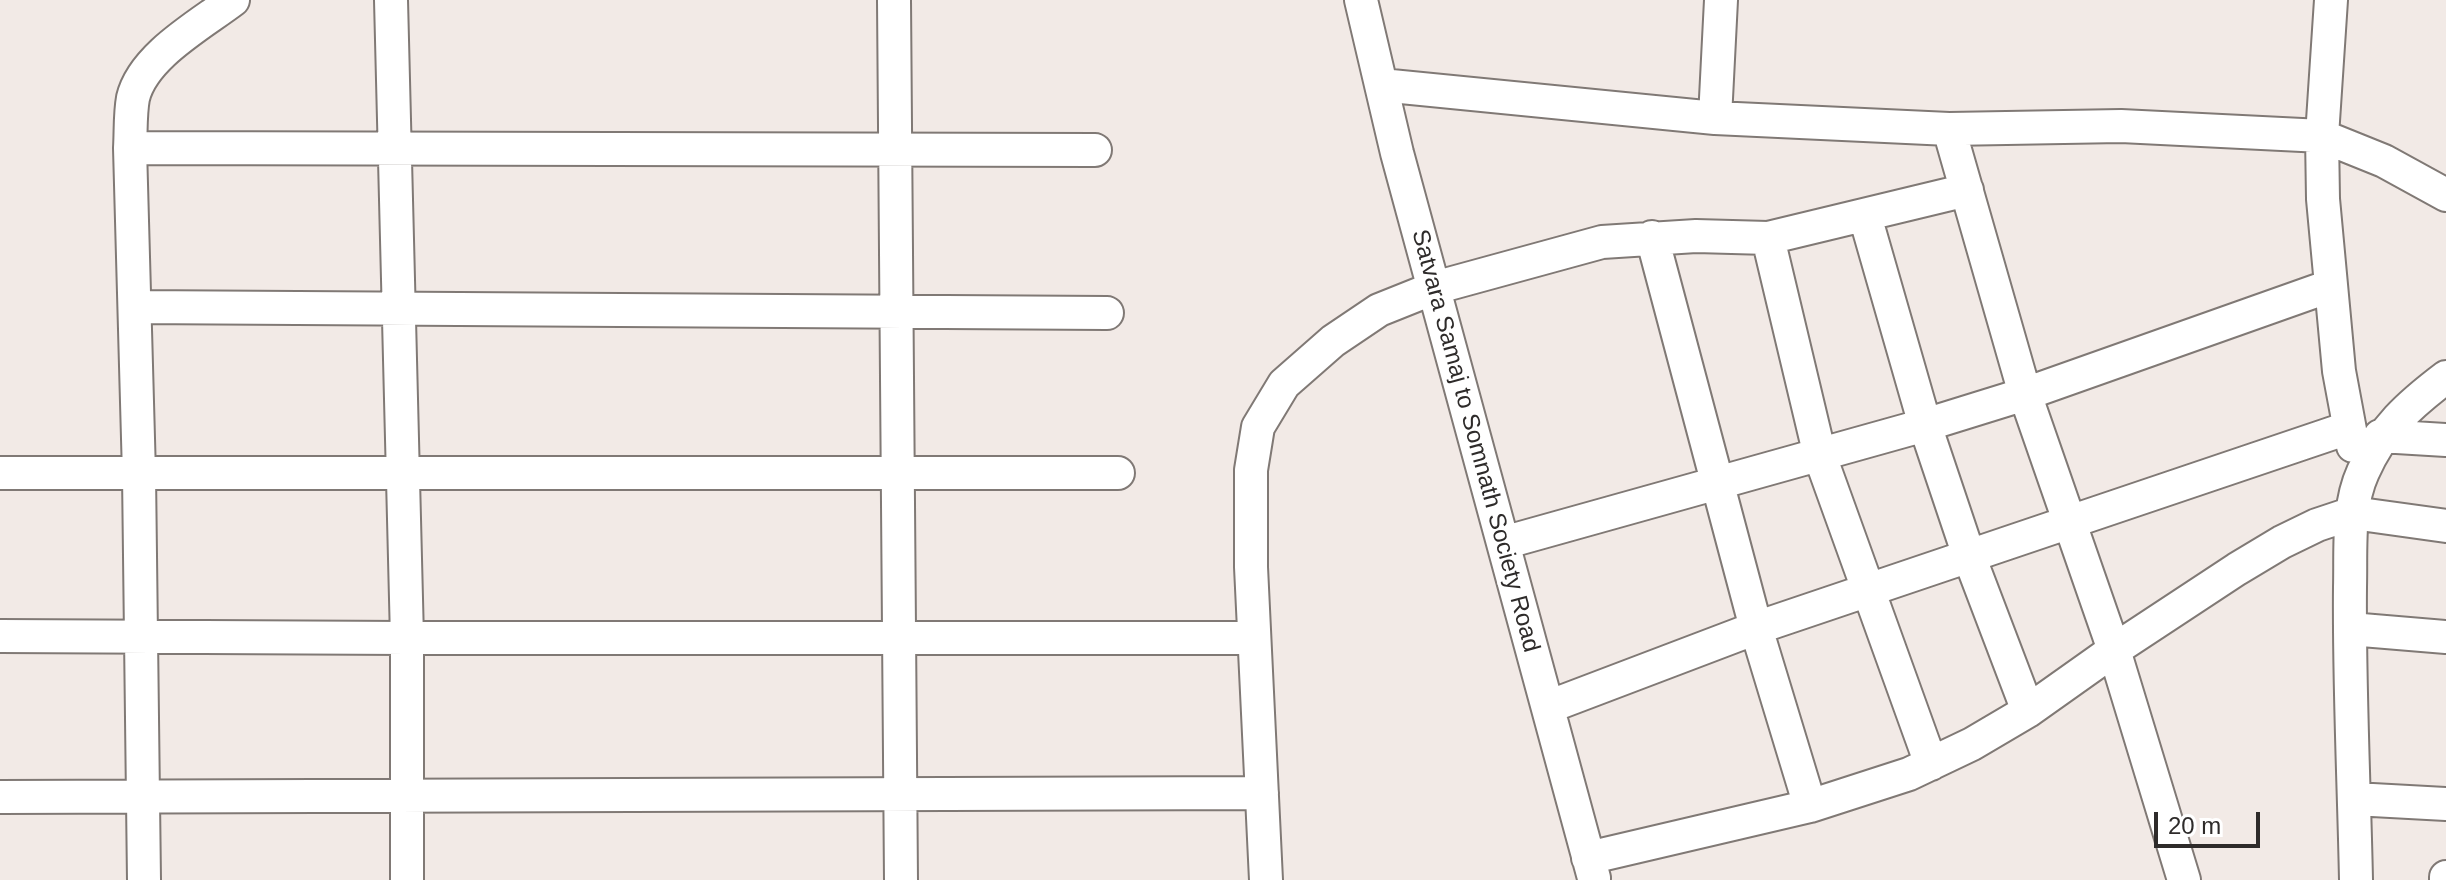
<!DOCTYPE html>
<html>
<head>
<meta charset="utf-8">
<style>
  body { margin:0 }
  #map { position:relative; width:2446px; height:880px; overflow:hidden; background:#f2eae6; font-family:Helvetica,sans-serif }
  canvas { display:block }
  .scale { position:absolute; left:2154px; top:812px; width:106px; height:36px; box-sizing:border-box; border:4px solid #2e2b2a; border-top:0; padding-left:10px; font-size:24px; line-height:28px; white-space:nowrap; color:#2e2b2a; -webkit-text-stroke:6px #fff; paint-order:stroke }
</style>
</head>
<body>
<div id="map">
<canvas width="2446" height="880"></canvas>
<div class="scale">20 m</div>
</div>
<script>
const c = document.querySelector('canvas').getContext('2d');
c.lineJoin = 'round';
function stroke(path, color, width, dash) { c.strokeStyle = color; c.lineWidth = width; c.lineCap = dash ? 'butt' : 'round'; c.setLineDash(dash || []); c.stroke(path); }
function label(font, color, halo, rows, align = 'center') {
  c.font = font + ' Helvetica,sans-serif'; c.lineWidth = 7; c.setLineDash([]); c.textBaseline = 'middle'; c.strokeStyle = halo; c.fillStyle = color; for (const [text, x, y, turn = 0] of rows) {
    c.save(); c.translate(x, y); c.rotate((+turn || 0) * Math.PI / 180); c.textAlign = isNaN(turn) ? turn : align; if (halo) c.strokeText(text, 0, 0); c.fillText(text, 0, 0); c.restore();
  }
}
const minor = new Path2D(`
  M391,0L407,638V880
  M894,0L901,880
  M1361,0L1397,153L1594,878
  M2331,0L2322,136L2323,199L2339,371L2353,446
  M1381,85L1715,118L1949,129L2121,126L2322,136L2384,161L2446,195
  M1715,118L1721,0
  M1949,129L2025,394L2114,650L2184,880
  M130,148L1095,150
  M1865,216L1925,425L1969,556L2028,711
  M1652,237L1756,628L1810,806
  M1768,238L1820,456L1931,764
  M135,307L1107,313
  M2380,436L2446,440
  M0,473H1118
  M1503,543L1925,425L2025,394L2330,286
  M2350,629L2446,637
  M0,636L407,638H1254
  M1548,707L1756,628L2348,428
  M0,797L1262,793
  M2354,799L2446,804
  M1588,858L1810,806L1909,774L1972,744L2028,711L2114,650L2237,569L2282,542L2317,525L2353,513L2446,526
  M144,880L139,474L130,148C131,132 130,114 133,98C143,56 200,25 233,0
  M1266,880L1251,567V470L1258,427L1284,384L1333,341L1379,310L1434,288L1602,242L1696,236L1768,238L1967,190
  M2356,880C2354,782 2349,684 2350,587C2351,550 2347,507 2363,472C2382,429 2409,405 2446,377
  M2446,880V877`);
const streetNames = [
  ["Satvara Samaj to Somnath Society Road",1475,441,75]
];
stroke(minor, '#807975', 36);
stroke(minor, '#fff', 32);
label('24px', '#2e2b2a', '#fff', streetNames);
</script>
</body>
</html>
